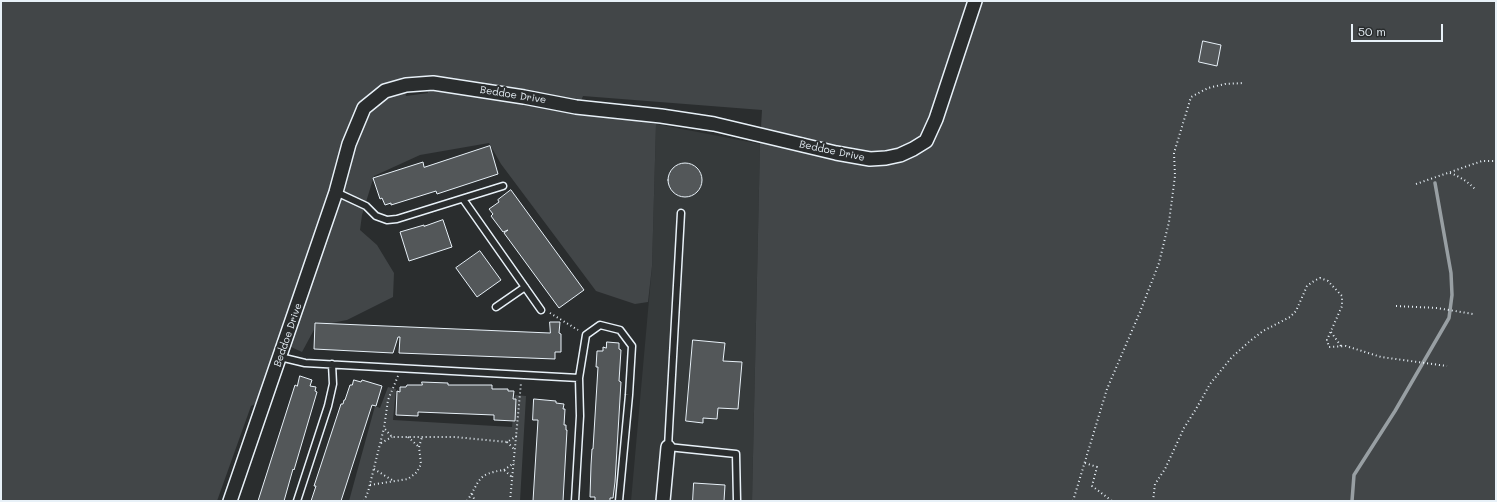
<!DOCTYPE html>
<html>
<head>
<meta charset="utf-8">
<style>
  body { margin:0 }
  #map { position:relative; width:1497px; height:502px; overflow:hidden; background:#2a2d2e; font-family:Mali,sans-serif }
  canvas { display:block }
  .frame { position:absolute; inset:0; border:2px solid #e8f1f8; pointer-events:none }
  .scale { position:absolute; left:1351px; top:24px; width:92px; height:18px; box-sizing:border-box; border:2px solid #e8f1f8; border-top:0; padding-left:5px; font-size:12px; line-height:14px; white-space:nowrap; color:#e8f1f8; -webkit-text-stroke:3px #2a2d2e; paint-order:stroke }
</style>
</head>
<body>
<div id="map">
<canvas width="1497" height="502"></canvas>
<div class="frame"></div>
<div class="scale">50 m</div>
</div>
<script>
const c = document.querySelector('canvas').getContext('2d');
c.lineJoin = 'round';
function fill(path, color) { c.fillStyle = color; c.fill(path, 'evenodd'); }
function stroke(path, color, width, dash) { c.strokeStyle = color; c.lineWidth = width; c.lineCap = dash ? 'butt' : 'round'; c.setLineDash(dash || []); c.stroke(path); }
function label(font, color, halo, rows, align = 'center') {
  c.font = font + ' Mali,sans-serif'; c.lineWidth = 4; c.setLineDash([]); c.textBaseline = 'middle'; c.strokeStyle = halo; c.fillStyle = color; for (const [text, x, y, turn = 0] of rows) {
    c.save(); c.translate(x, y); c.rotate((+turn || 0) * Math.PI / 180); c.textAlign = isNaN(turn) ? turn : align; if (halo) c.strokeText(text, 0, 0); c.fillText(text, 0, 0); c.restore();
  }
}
const built = new Path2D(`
  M656,124L760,144L752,501H631L652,266Z`);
const green = new Path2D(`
  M1,1H1496V501H752L760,144L762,110L583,96L576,112L656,124L652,266L648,302L635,304L596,291L501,164L489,143L420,155L374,176L362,215L360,230L377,245L394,273L393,297L347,320L316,326L302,352L280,342L257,403L251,406L217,501H1ZM426,76L428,93L406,96L401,79L402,77Z
  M388,387L396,389L393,420L512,427L515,395L526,396L520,501H349L375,406L380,408Z`);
const stream = new Path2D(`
  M1352,501L1354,475L1395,411L1449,318L1452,295L1451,273L1435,183`);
const building = new Path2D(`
  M1203,41L1221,45L1217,66L1199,62Z
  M490,146L498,174L437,194L436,191L391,205V203L385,205L382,198L380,199L373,178L423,162L424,167Z
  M668 180a17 17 0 1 1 34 0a17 17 0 1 1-34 0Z
  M511,190L584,290L559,308L504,233L508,230L503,232L491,216L493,214L489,209L499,202L498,200Z
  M443,220L452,247L409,261L400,232L424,225V226Z
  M480,251L501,280L477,297L456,268Z
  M550,322H560L559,333L561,334V352H555V359L399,353L400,337H398L393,353L314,349L315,323L550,333Z
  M693,340L725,343L723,361L742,362L738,409L718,408L717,419L703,418V423L686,421Z
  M607,342L619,343V349L621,350L619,381L621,382L615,482L613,498H610V501H595V497H590L591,465L592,449H593L598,367H596L597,351H603V347L606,348Z
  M300,376L312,380L310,386L316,387L315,391L317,392L294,470L293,469L284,501H258L295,385L297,386Z
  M354,380L361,382L362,380L382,386L376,406L372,405L341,501H311L316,486H314L341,404H343L344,400H345L350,385H352Z
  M422,382L448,383V385H492V389H508V391H514L513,399H516L515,421L494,420V415L418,412V416L396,415L397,391L400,392V387H406L407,385H422Z
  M534,399L556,401V403L564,404L563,409H565L564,425H566V430H567L563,501H533L538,420H533Z
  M694,483L725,485L724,501H693Z`);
const path = new Path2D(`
  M1450,173C1461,177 1468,182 1476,190
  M1416,184L1482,161H1496
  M1396,306L1437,308L1473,314
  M550,313L578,330
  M1331,332L1341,346
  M398,376L388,400L384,428L392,437H455L507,442L517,436
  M408,437L419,447
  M507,442L515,450
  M381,443L392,437
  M1085,463L1097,467L1092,486L1112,501
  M374,469L392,480
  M504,470L514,463
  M370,485L408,479L417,472L421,464L419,447L422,437
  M472,494L475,501
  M364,501L368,492L384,428
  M467,501C481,480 476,474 504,470L513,478
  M510,501L521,383
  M1073,501L1107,389L1140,312L1159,263L1169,222L1175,176L1174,153L1191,97L1208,88L1225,84L1244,83
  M1153,501L1155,484L1165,469L1184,428L1196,409L1210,384L1232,357L1250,341L1263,331L1290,317L1296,311L1307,286L1314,281L1320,278L1328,281L1342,296V306L1327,340L1329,347L1346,346L1381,357L1447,366`);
const service = new Path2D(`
  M336,192L366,206L376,216L387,220L397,219L503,186
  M463,199L541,310
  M681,213L668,447L736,454L737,501
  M496,307L525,287
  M280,357L305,363L579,378
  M297,501L328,406L333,384L332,364
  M575,501L580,416L579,378L586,335L600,325L620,330L632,346L629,395L619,501`);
const minor = new Path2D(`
  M230,501L336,192L349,144L364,108L385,91L406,85L433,83L524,97L576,107L661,116L714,124L836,153L870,159L886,158L900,155L913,149L926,141L936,119L975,1
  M663,501L668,447`);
const streetNames = [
  ["Beddoe Drive",513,95,9],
  ["Beddoe Drive",832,151,12],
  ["Beddoe Drive",288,335,-71]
];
fill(built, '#363a3b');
fill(green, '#424648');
stroke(stream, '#989fa3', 3.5);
fill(building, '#535759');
stroke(building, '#e8f1f8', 1);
stroke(service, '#e8f1f8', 9);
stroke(minor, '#e8f1f8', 16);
stroke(path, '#e8f1f8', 2, [1, 3]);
stroke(service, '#2a2d2e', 6);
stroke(minor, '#2a2d2e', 13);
label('10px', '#e8f1f8', '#2a2d2e', streetNames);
</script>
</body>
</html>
